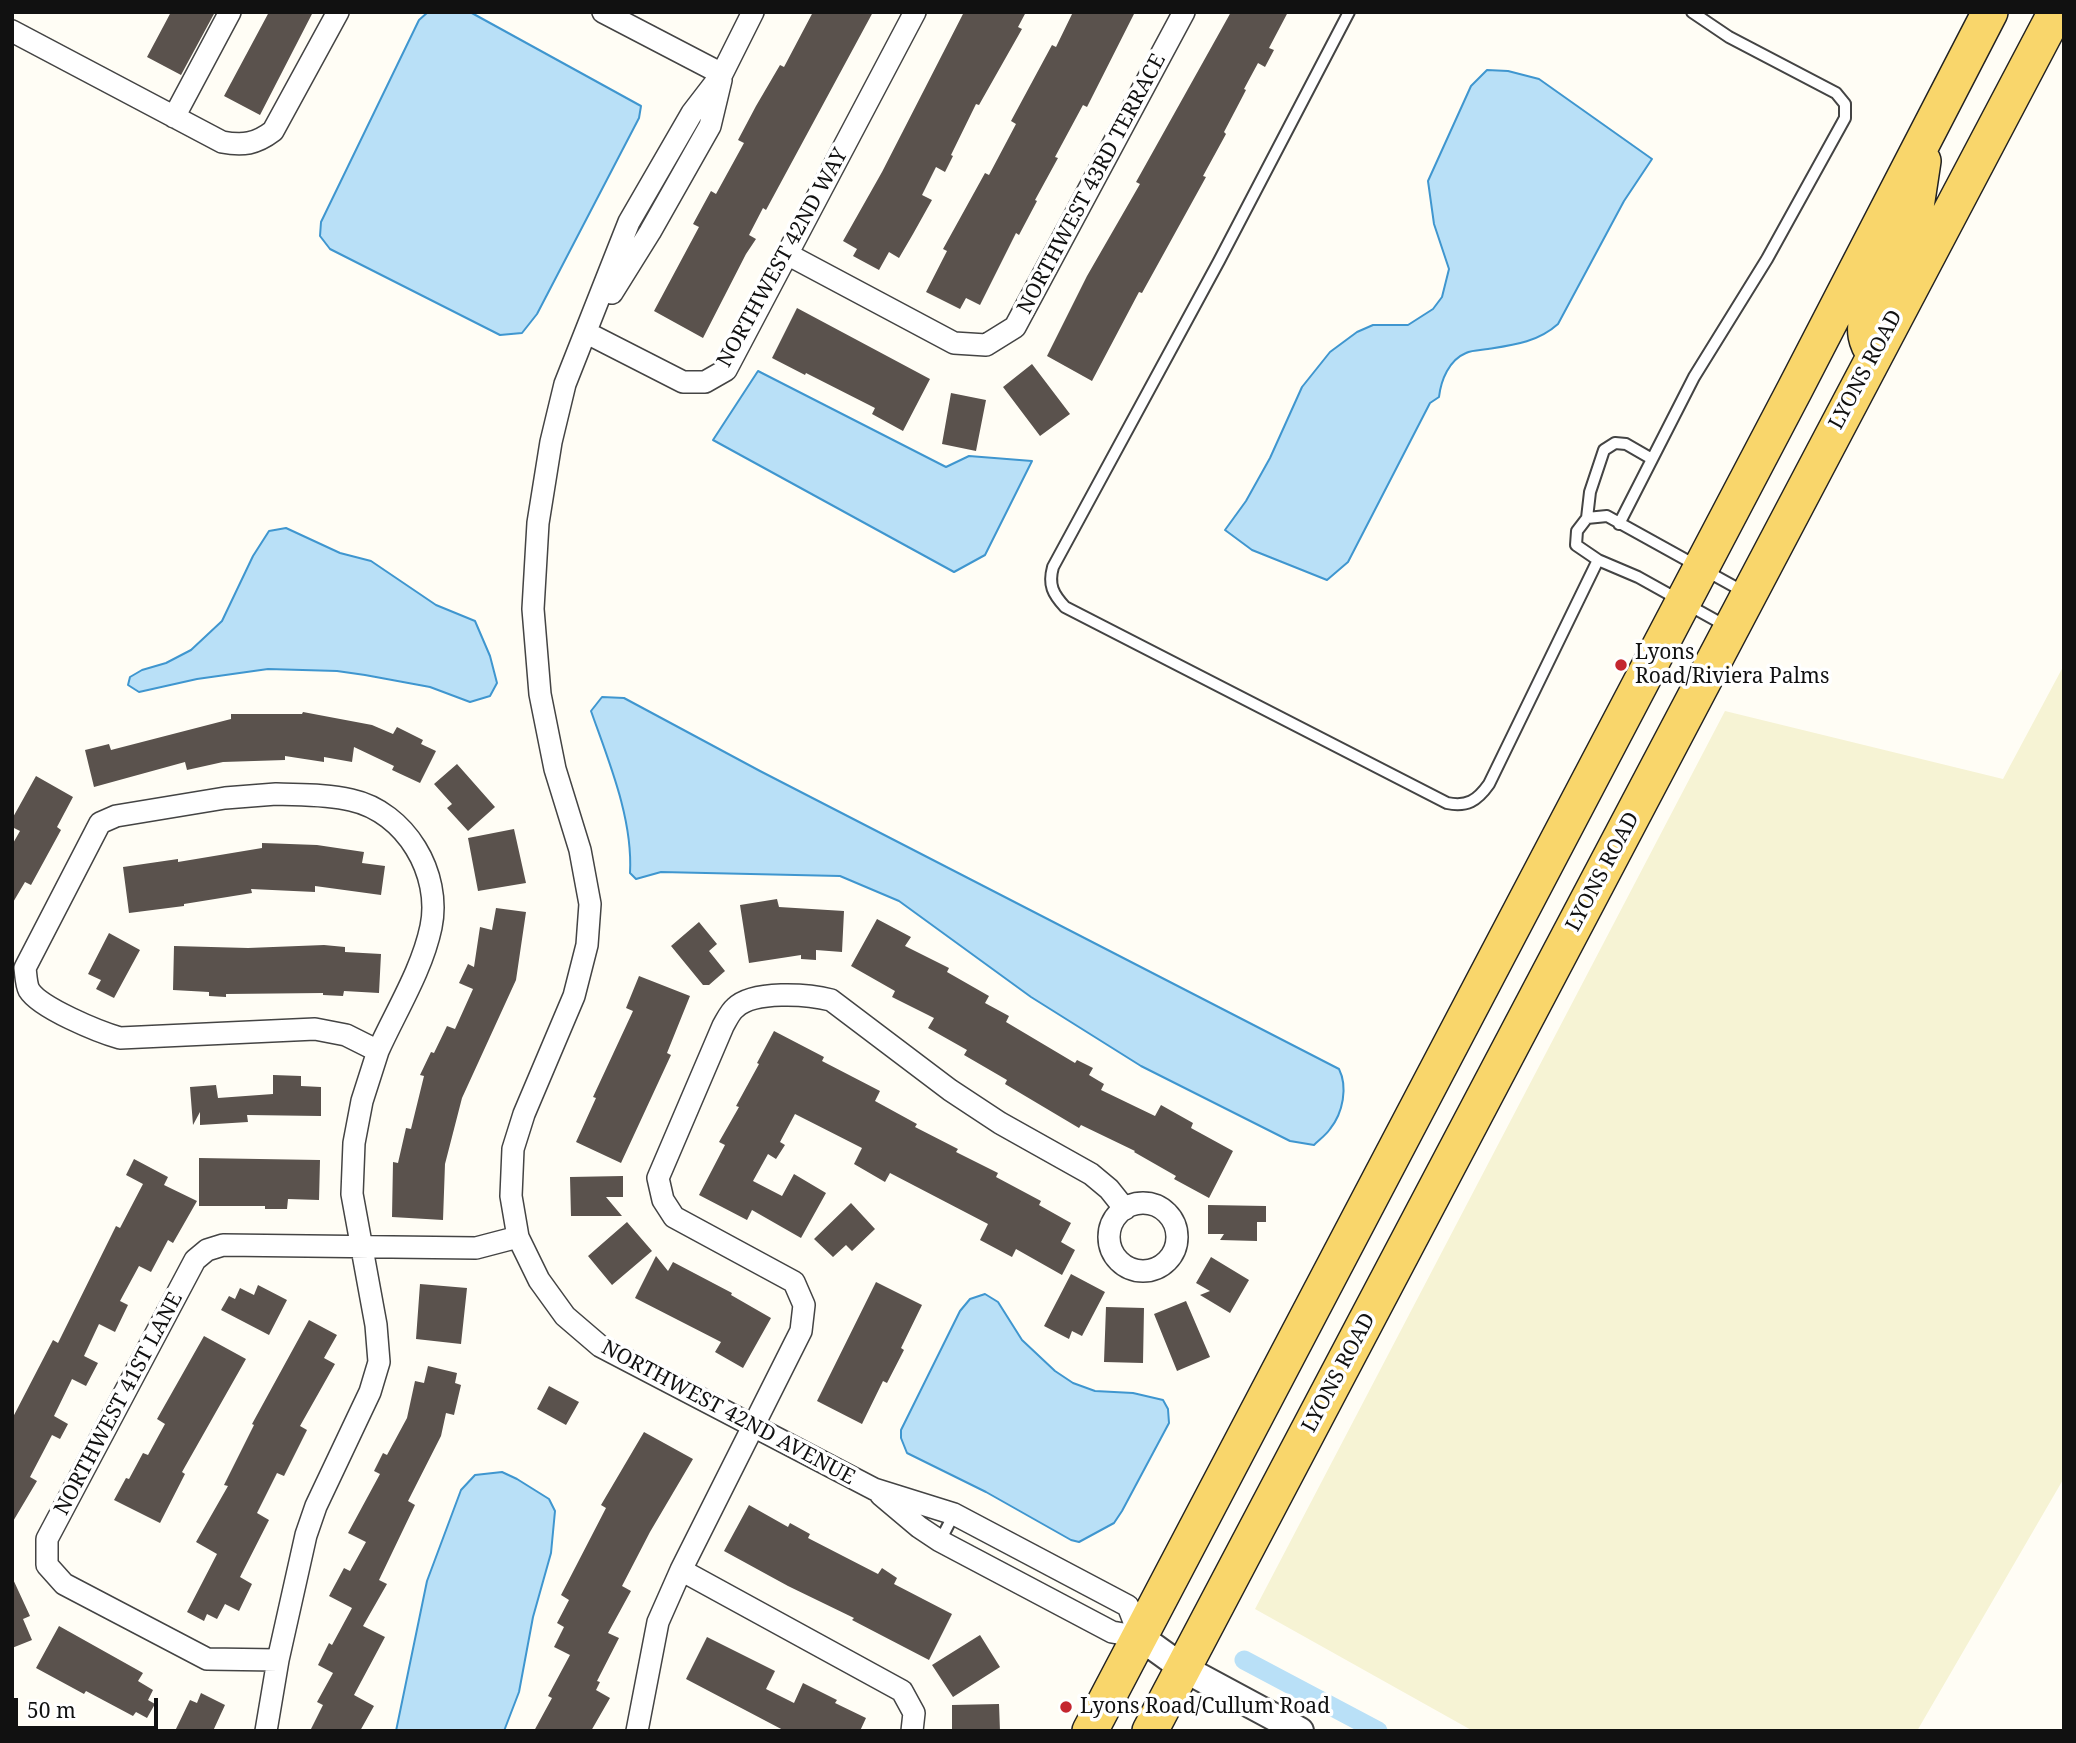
<!DOCTYPE html>
<html>
<head>
<meta charset="utf-8">
<style>
  body { margin:0 }
  #map { position:relative; width:2076px; height:1743px; overflow:hidden; background:#fffdf5; font-family:"Noto Serif",serif }
  canvas { display:block }
  .frame { position:absolute; inset:0; border:14px solid #111; pointer-events:none }
  .scale { position:absolute; left:14px; top:1698px; width:144px; height:32px; box-sizing:border-box; border:4px solid #111; border-top:0; padding-left:9px; font-size:21px; line-height:24px; white-space:nowrap; color:#111; -webkit-text-stroke:5px #fff; paint-order:stroke }
</style>
</head>
<body>
<div id="map">
<canvas width="2076" height="1743"></canvas>
<div class="frame"></div>
<div class="scale">50 m</div>
</div>
<script>
const c = document.querySelector('canvas').getContext('2d');
c.lineJoin = 'round';
function fill(path, color) { c.fillStyle = color; c.fill(path, 'evenodd'); }
function stroke(path, color, width, dash) { c.strokeStyle = color; c.lineWidth = width; c.lineCap = dash ? 'butt' : 'round'; c.setLineDash(dash || []); c.stroke(path); }
function label(font, color, halo, rows, align = 'center') {
  c.font = font + ' "Noto Serif",serif'; c.lineWidth = 7; c.setLineDash([]); c.textBaseline = 'middle'; c.strokeStyle = halo; c.fillStyle = color; for (const [text, x, y, turn = 0] of rows) {
    c.save(); c.translate(x, y); c.rotate((+turn || 0) * Math.PI / 180); c.textAlign = isNaN(turn) ? turn : align; if (halo) c.strokeText(text, 0, 0); c.fillText(text, 0, 0); c.restore();
  }
}
const farmland = new Path2D(`
  M2064,665V1478L1917,1731H1473L1255,1609L1725,711L2003,779Z`);
const water = new Path2D(`
  M428,12H470L641,106L639,118L537,314L522,333L500,335L330,249L320,236L321,222L419,20Z
  M1487,70L1508,71L1539,79L1652,159L1624,201L1558,324C1538,342 1514,345 1488,349C1482,350 1472,350 1466,353C1449,360 1441,380 1439,397L1430,403L1348,562L1327,580L1252,550L1225,530L1246,501L1270,458L1302,387L1330,352L1357,332L1373,325H1408L1433,309L1442,297L1449,269L1434,224L1428,181L1471,86Z
  M758,371L946,467L969,456L1032,461L985,555L954,572L713,440Z
  M286,528L340,553L371,561L436,605L475,621L490,656L497,683L490,696L470,702L430,687L365,675L337,671L268,669L197,679L139,692L128,685L130,677L142,670L166,663L191,650L222,621L253,556L269,531Z
  M602,697L624,698L760,771L1339,1069C1348,1087 1343,1113 1330,1129C1326,1135 1319,1140 1314,1145L1290,1141L1141,1066L1031,997L899,901L840,876L661,872L636,879L630,873C633,819 609,762 591,711Z
  M985,1294L998,1302L1022,1340L1055,1371L1073,1383L1095,1391L1133,1393L1163,1400L1168,1409L1169,1423L1122,1511L1114,1523L1079,1542L1071,1540L986,1492L907,1453L901,1438V1430L960,1311L970,1299Z
  M502,1472L517,1479L549,1499L555,1511L551,1553L533,1617L519,1692L504,1731H396L427,1581L461,1490L475,1475Z`);
const canal = new Path2D(`
  M1244,1660L1378,1731`);
const building = new Path2D(`
  M171,12H215L181,75L147,57Z
  M269,12H313L260,115L224,96Z
  M813,12H873L766,210L763,208L749,235L756,239L746,254L703,338L654,311L699,227L693,224L711,191L716,194L744,143L738,140L756,106L780,65L784,67Z
  M964,12H1026L1018,27L1022,29L979,105L976,104L951,155L953,156L945,172L936,167L922,195L932,200L913,234L899,258L889,252L879,270L853,256L857,249L843,241L882,172Z
  M1073,12H1135L1087,107L1083,105L1055,157L1058,158L1035,200L1037,201L1019,235L1016,233L980,305L966,298L960,309L926,292L947,251L943,249L985,173L989,175L1016,124L1011,121L1052,45L1056,47Z
  M1231,12H1288L1269,48L1274,50L1265,67L1258,63L1244,89L1246,90L1224,132L1226,134L1203,176L1206,177L1142,293L1139,292L1092,381L1047,356L1087,276L1140,184L1136,182Z
  M797,308L930,379L903,431L872,414L875,408L806,373L805,375L772,358Z
  M1032,364L1070,414L1040,436L1003,387Z
  M951,393L986,400L976,451L942,444Z
  M303,712L372,725L393,734L397,727L423,740L421,744L436,751L420,783L392,770L394,766L354,747L352,762L324,757V762L285,756V760L223,762L187,770L185,762L94,787L85,750L109,744L111,750L231,719V714H302Z
  M457,764L495,807L468,831L447,808L452,804L434,784Z
  M36,776L73,797L57,827L61,830L31,885L25,882L12,904V845L20,831L12,827V819Z
  M514,829L526,883L478,891L468,838Z
  M262,843L317,845L364,852L362,863L385,866L381,895L315,886V892L251,889L252,893L184,904V906L129,913L123,867L178,859V862L262,848Z
  M777,899L779,907L844,911L842,952L816,950V960L801,959V955L749,963L740,905Z
  M496,908L526,912L516,980L462,1098L445,1164L443,1220L392,1217L393,1162L398,1163L406,1128L411,1129L424,1076L420,1075L431,1052L434,1053L447,1026L455,1029L473,989L459,983L468,964L474,967L480,927L492,930Z
  M877,919L911,937L905,946L949,968L947,972L989,996L985,1003L1009,1016L1006,1022L1075,1063L1077,1060L1093,1068L1089,1075L1104,1084L1101,1090L1155,1116L1161,1105L1193,1123L1191,1128L1233,1151L1209,1198L1174,1179L1176,1176L1134,1152L1135,1151L1081,1125L1079,1128L1005,1084L1007,1080L964,1055L967,1050L928,1028L934,1018L892,997L895,991L851,966Z
  M699,922L717,944L709,951L725,971L709,985H703L671,946Z
  M109,933L140,950L114,998L96,989L101,980L88,974Z
  M324,945L345,947V952L381,954L379,993L344,991L343,996L323,995V993L226,994V997L209,996V992L173,990L174,946L248,948Z
  M639,976L690,996L667,1053L671,1055L621,1163L576,1142L596,1098L593,1097L633,1011L626,1008Z
  M774,1031L824,1057L822,1061L880,1091L875,1101L917,1124L915,1127L958,1149L956,1152L998,1173L996,1177L1041,1201L1039,1205L1071,1223L1061,1242L1075,1250L1062,1275L1016,1249L1012,1257L980,1240L988,1224L890,1173L885,1182L854,1164L862,1148L795,1114L780,1142L785,1145L776,1159L768,1154L753,1181L782,1196L794,1174L826,1193L801,1238L752,1210L747,1220L699,1195L725,1145L719,1142L739,1107L736,1106L759,1064L757,1063Z
  M273,1075L301,1076V1086L321,1087V1116L247,1115L248,1122L200,1125V1112L193,1125L190,1087L216,1085L218,1098L273,1094Z
  M199,1158L320,1160L319,1200L288,1199L287,1209H265V1206H199Z
  M134,1159L168,1177L164,1185L197,1201L173,1243L168,1240L151,1272L139,1266L120,1301L128,1305L115,1332L99,1324L84,1356L98,1363L86,1386L72,1379L54,1416L68,1424L60,1439L52,1435L30,1477L37,1481L12,1523V1419L53,1340L58,1343L116,1226L120,1228L143,1184L126,1175Z
  M623,1176V1197H606L622,1216H571L570,1177Z
  M851,1203L875,1229L852,1251L846,1245L833,1257L814,1239Z
  M1208,1205L1266,1206V1222H1257V1241L1220,1240L1224,1234H1208Z
  M627,1222L652,1251L612,1285L588,1256Z
  M656,1256L668,1271L673,1262L732,1293L731,1295L771,1318L743,1368L715,1352L721,1342L635,1298Z
  M1211,1257L1249,1280L1230,1313L1200,1295L1210,1291L1196,1283Z
  M1071,1274L1105,1292L1082,1336L1072,1331L1069,1339L1044,1326Z
  M876,1282L922,1305L901,1348L904,1350L887,1383L883,1381L862,1424L817,1401Z
  M420,1284L467,1288L461,1344L416,1339Z
  M258,1285L287,1300L269,1335L221,1310L229,1296L235,1299L240,1288L254,1295Z
  M1186,1301L1210,1357L1177,1371L1154,1314Z
  M1106,1307L1144,1308L1143,1363L1104,1362Z
  M309,1320L337,1335L324,1358L335,1364L300,1426L307,1430L284,1476L277,1473L257,1513L269,1520L240,1577L252,1584L239,1611L225,1604L217,1619L207,1614L204,1621L187,1612L217,1554L196,1542L228,1486L224,1485L254,1425L252,1424Z
  M204,1336L246,1359L182,1472L185,1474L160,1523L114,1500L126,1478L129,1479L143,1453L148,1455L165,1424L157,1419Z
  M428,1366L457,1373L455,1383L461,1385L454,1415L446,1413L441,1436L408,1501L415,1505L379,1580L387,1584L363,1626L385,1637L354,1695L374,1706L360,1731H310L323,1705L317,1702L333,1673L318,1665L329,1643L332,1645L352,1608L329,1596L344,1568L350,1571L366,1542L348,1533L380,1474L374,1471L383,1453L387,1455L407,1418L415,1381L424,1383Z
  M549,1386L579,1402L566,1425L537,1409Z
  M644,1432L693,1459L650,1532L622,1586L631,1591L608,1633L619,1638L597,1681L600,1682L596,1690L610,1698L591,1731H534L552,1698L548,1696L570,1655L554,1647L564,1627L557,1623L569,1600L561,1595L606,1508L601,1505Z
  M749,1505L788,1527L790,1523L810,1534L808,1538L878,1574L882,1568L897,1578L894,1584L952,1614L929,1660L852,1620L854,1618L788,1586L724,1551Z
  M12,1577L30,1616L23,1619L32,1640L12,1648Z
  M59,1626L143,1673L138,1681L153,1690L148,1700L155,1704L147,1718L136,1712L133,1716L86,1691L84,1694L36,1668Z
  M980,1635L1000,1667L953,1697L932,1665Z
  M707,1637L775,1671L766,1689L794,1703L803,1683L837,1700L835,1703L866,1718L860,1731H785L686,1679Z
  M201,1693L225,1705L213,1731H175L190,1700L197,1703Z
  M999,1704L1000,1731H952V1705Z`);
const service = new Path2D(`
  M1349,12L1219,261L1053,567C1048,585 1053,594 1065,607L1447,803C1467,807 1477,801 1489,784L1598,560
  M1652,459L1626,444L1615,443L1604,450L1590,492L1587,518L1577,531L1576,545L1598,560L1638,577L1726,626
  M1587,518L1607,516L1746,593
  M1619,524L1694,377L1767,259L1845,118V104L1836,93L1729,37L1692,12
  M940,1541L954,1514`);
const minor = new Path2D(`
  M603,12L722,74
  M753,12L722,74L692,113L629,222L565,384L551,442L538,523L533,609L540,694L555,769L580,850L590,904L587,945L574,996L524,1114L513,1149L511,1196L518,1237L539,1280L565,1316L600,1346L874,1489L954,1514L1128,1606L1140,1637
  M12,31L222,142C243,146 256,144 273,131L338,12
  M174,117L230,12
  M787,254L954,343L986,345L1015,327L1184,12
  M612,293L650,232L710,126L721,80
  M587,333L683,382H705L726,370L915,12
  M276,794C301,795 326,794 351,800C406,812 442,874 431,927C422,970 396,1011 378,1051L346,1035L315,1029L120,1038C99,1032 40,1008 29,990C26,984 26,975 25,968L100,823L116,816L225,798Z
  M1109 1237a34 34 0 1 1 68 0a34 34 0 1 1-68 0Z
  M881,1495L919,1527L940,1541L1112,1632L1140,1637
  M681,1570L902,1691L914,1713L912,1731
  M278,1660L207,1659L64,1584L47,1565V1539L195,1260L207,1250L223,1245L476,1248L518,1237
  M266,1731L278,1660L306,1535L316,1506L370,1392L379,1362L376,1325L352,1194L354,1143L362,1101L378,1051
  M637,1731L658,1622L681,1570L801,1331L804,1305L794,1282L674,1217L663,1200L658,1178L723,1026C726,1021 730,1012 735,1008C753,990 808,994 831,1000L950,1090L1000,1123L1091,1174L1109,1189L1125,1209`);
const tertiary = new Path2D(`
  M1140,1637L1183,1668L1300,1731`);
const primary = new Path2D(`
  M1875,355C1865,341 1864,331 1867,316L1913,227L1923,161
  M1090,1731L1795,389L1990,12
  M1150,1731L2056,12`);
const markers = [
  [1621,665,7,"#c4262e"],
  [1066,1707,7,"#c4262e"]
];
const streetNames = [
  ["NORTHWEST 43RD TERRACE",1092,184,-62],
  ["NORTHWEST 42ND WAY",783,258,-61],
  ["LYONS ROAD",1866,370,-62],
  ["LYONS ROAD",1603,872,-62],
  ["LYONS ROAD",1339,1373,-62],
  ["NORTHWEST 41ST LANE",119,1404,-62],
  ["NORTHWEST 42ND AVENUE",728,1413,28]
];
const poiNames = [
  ["Lyons",1635,653],
  ["Road/Riviera Palms",1635,677],
  ["Lyons Road/Cullum Road",1080,1707]
];
fill(farmland, '#f6f3d4');
fill(water, '#b9e0f7');
stroke(water, '#3f96cf', 2);
stroke(canal, '#b9e0f7', 19);
fill(building, '#5a524d');
stroke(service, '#444', 14);
stroke(minor, '#444', 24);
stroke(tertiary, '#444', 30);
stroke(primary, '#222', 38);
stroke(service, '#fff', 10);
stroke(minor, '#fff', 21);
stroke(tertiary, '#fff', 26);
stroke(primary, '#f9d66b', 35);
for (const [x, y, r, color] of markers) { const dot = new Path2D(); dot.arc(x, y, r, 0, 2 * Math.PI); c.fillStyle = color; c.fill(dot); stroke(dot, '#fff', 2.5); }
label('21px', '#111', '#fff', streetNames);
label('21px', '#111', '#fff', poiNames, 'left');
</script>
</body>
</html>
